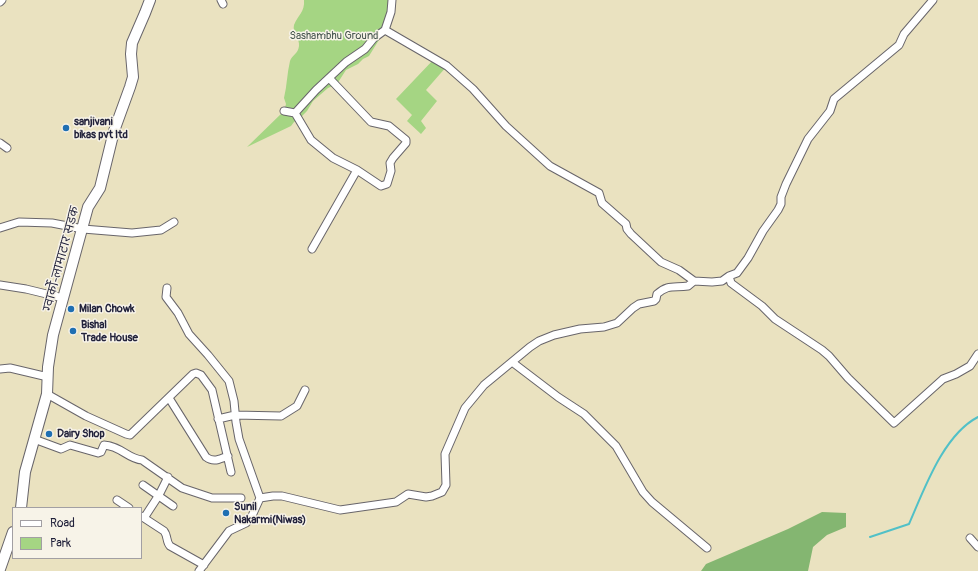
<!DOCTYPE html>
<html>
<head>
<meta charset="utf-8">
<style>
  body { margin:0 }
  #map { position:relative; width:978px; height:571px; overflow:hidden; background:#eae2c0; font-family:Pangolin,sans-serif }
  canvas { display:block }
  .legend { position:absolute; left:12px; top:507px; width:130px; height:52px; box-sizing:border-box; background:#f7f3e8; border:1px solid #a29fa3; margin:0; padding:5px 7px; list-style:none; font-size:12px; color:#22223b }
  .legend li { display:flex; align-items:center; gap:8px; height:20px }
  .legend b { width:20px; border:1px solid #a29fa3 }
</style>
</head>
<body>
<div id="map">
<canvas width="978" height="571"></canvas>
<ul class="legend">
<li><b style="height:5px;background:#fff"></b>Road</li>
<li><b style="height:11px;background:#a5d583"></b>Park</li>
</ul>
</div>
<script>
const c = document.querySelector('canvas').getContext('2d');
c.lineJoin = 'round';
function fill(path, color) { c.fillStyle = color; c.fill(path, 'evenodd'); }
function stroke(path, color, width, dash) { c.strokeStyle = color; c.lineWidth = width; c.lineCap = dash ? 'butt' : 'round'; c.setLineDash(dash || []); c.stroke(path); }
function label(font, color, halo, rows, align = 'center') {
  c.font = font + ' Pangolin,"Playpen Sans Deva",sans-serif'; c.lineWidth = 3; c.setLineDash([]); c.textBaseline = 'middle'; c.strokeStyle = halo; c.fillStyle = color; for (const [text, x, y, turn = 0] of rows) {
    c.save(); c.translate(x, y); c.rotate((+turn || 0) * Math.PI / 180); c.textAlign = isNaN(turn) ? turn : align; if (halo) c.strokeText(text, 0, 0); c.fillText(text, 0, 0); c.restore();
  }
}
const green = new Path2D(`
  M304,0H392L387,27L369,56L363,59L358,64L346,70L337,84L328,88L313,101L307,111L301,117L294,122L291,126L247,147L284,111L286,104L284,98C287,86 287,73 290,61C292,55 298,54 299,46C300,38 292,33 294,25C298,15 305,12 304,0Z
  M435,58L447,66L426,90L437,101L421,121L426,128L421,134L407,121L412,115L396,99Z`);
const forest = new Path2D(`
  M822,512L846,513V527L827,535L813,547L808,571H701L706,564L788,529Z`);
const stream = new Path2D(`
  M870,537L909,524C924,490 943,435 978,417`);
const street = new Path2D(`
  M221,0L223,4
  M392,0L391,12L385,30L447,66L473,89L506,126L550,166L599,193L602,203L626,224L627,229L631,234L661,262L679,270L694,281L712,282L722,281L729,276L731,283L762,306L775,319L822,350L829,356L848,378L894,423L943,379L956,374L970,366L978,354
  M0,2L2,0
  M284,111L295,113L316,90L346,62L365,49L374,38L385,30
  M295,113L311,140L333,158L357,170L381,186L387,184L391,171L390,163L393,158L406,143V140L389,126L371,122L330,79
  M0,143L7,148
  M0,228L19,222L52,223L83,229L132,233L161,230L174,222
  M312,249L357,170
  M729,276L737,273L748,258L763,231L778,210L781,204V197L786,184L808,139L830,111L834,99L899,45L904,34L933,0
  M0,285L26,289L63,298
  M167,288L166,297L178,313L189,334L208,355L229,381L234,401L236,422L239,439L260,498
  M512,362L558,397L584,414L616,446L643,492L652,502L707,548
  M0,369L10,368L48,377
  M47,394L86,416L126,434L130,435L193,374L196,373L201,375L212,390L231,472
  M169,398L206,457C214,463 219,459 228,456
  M218,419L235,415L281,416L297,406L305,390
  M34,439L61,449L70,445L98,453L101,452L104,445C121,446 128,459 142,460L182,488L212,498H241
  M143,485L173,506
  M117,500L129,508
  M141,516L164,531C168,536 166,542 170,546L204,565
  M144,518L159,495L168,477
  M970,538L978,547
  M199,571L229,531L246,523L251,518L260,498L273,496H282L340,510L396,502L408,494L426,497L432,496L442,492L446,485L445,454L465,408L484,385L530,347L539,341L554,335L580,329L604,327L617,323L633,308L639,304L654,301L656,299L657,294C668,284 674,288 688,286L694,281`);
const secondary = new Path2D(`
  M21,508L25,472L47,394L48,367L53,335L88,207L100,188L114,131L130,87L133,77L131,54L132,43L145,13L150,0
  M0,569L13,532`);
const markers = [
  [66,128,4,"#1f6fb2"],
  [71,309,4,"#1f6fb2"],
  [73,331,4,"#1f6fb2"],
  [49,434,4,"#1f6fb2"],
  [226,513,4,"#1f6fb2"]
];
const parkNames = [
  ["Sashambhu Ground",334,36]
];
const poiNames = [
  ["sanjivani",74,122],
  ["bikas pvt ltd",74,135],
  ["Milan Chowk",79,309],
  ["Bishal",81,325],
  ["Trade House",81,338],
  ["Dairy Shop",57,434],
  ["Sunil",234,507],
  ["Nakarmi(Niwas)",234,520]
];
const streetNames = [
  ["ग्वार्को-लामाटार सडक",62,259,-75]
];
fill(green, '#a5d583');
fill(forest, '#84b671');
stroke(stream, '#51c0c7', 2);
stroke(street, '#68656a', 9);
stroke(secondary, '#68656a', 12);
stroke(street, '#fff', 7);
stroke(secondary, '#fff', 10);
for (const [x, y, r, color] of markers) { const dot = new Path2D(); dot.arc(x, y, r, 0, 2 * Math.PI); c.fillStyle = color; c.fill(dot); stroke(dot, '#f7f3e8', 1.5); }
label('11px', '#495851', '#f7f3e8', parkNames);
label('bold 11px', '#22223b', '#f7f3e8', poiNames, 'left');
label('11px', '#22223b', '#f7f3e8', streetNames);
</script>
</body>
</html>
